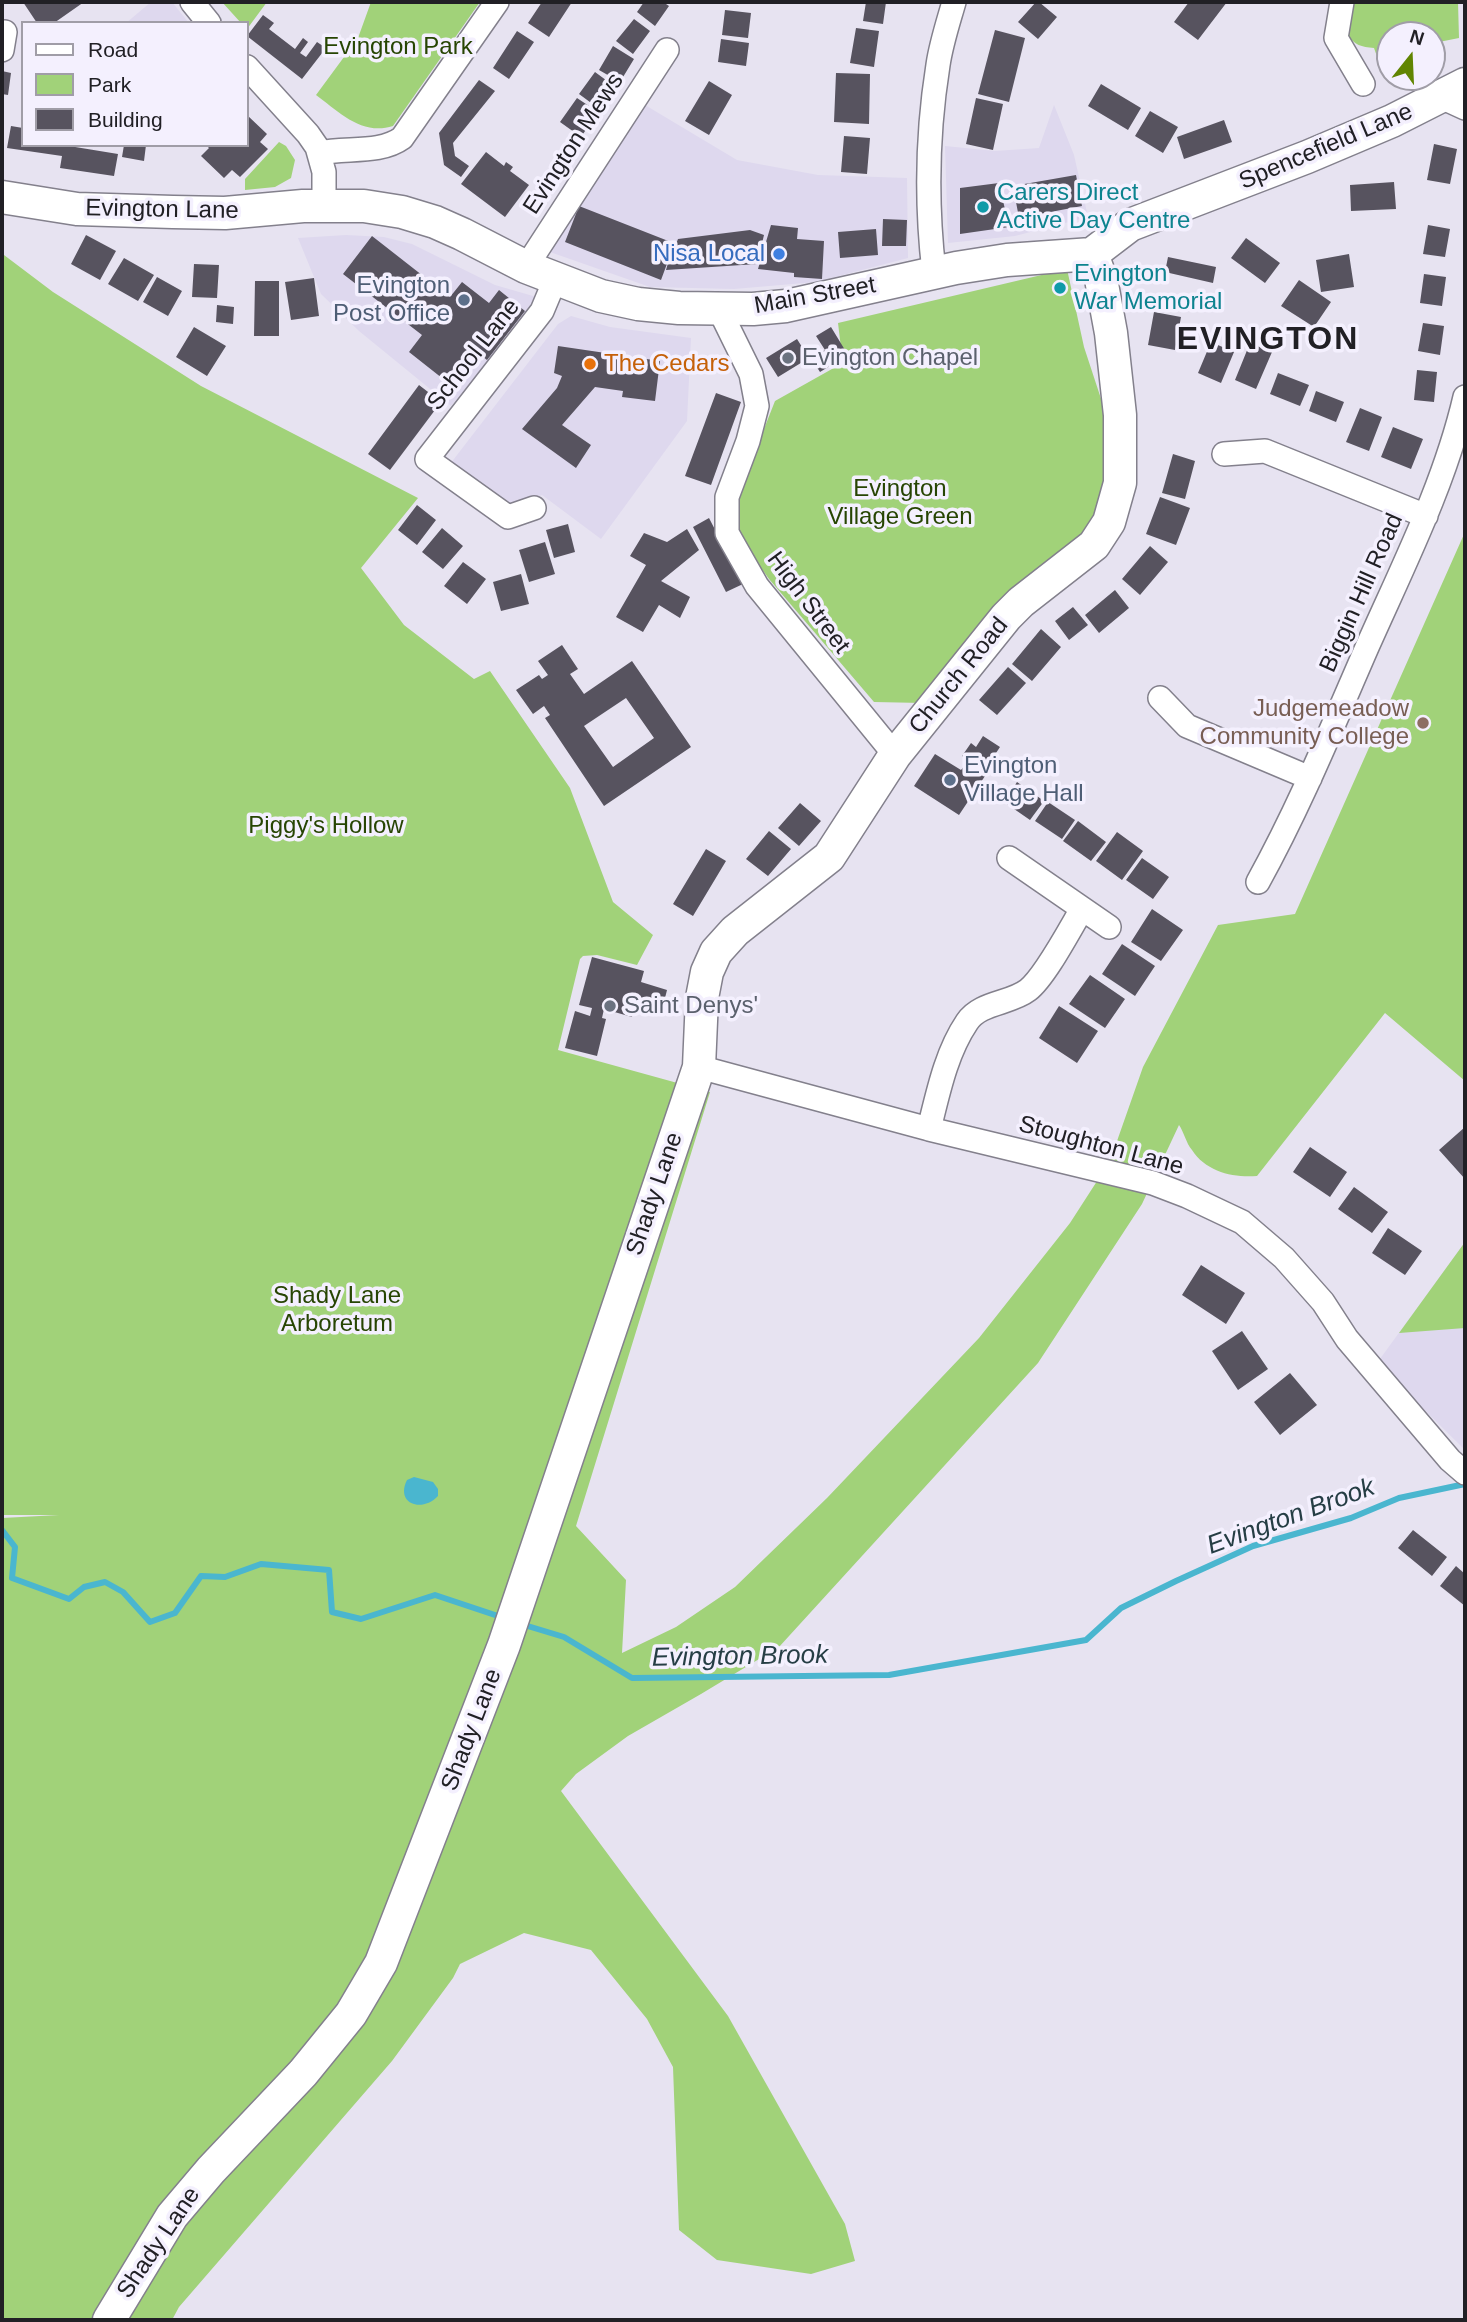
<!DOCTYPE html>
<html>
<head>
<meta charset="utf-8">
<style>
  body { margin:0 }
  #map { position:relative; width:1467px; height:2322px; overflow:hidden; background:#e7e3f1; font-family:Helvetica,sans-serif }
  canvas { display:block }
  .frame { position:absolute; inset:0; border:4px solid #212025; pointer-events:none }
  .legend { position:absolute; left:21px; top:21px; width:228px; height:126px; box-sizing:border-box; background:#f4f0fe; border:2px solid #a09da7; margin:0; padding:9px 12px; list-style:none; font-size:21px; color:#212025 }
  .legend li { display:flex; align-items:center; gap:14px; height:35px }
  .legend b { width:35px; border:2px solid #a09da7 }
  .north { position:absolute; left:1376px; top:21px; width:70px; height:70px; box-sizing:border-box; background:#f4f0fe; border:2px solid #a09da7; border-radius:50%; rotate:18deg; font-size:19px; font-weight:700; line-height:28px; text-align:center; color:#212025 }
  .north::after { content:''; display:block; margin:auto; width:24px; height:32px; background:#618502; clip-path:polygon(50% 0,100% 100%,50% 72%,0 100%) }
</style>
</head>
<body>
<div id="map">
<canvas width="1467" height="2322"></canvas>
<div class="frame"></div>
<ul class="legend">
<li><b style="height:9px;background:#fff"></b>Road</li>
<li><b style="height:19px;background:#a1d279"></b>Park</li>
<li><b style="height:19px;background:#57535f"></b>Building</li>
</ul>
<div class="north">N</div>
</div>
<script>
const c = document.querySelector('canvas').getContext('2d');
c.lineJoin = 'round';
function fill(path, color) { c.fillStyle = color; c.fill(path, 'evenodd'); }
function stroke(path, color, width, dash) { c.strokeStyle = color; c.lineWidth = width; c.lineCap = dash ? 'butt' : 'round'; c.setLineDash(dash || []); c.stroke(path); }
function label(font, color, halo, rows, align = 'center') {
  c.font = font + ' Helvetica,sans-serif'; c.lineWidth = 7; c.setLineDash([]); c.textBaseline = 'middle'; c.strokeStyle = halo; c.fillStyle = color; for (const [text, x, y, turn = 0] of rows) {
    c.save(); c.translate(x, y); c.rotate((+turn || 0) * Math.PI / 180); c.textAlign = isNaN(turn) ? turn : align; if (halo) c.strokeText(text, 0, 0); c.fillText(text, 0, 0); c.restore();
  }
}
const built = new Path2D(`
  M151,2H172L189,23H126Z
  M645,105L737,160L818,175L907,178L908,258L816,282L734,289L650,287L550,252L553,242Z
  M1054,105L1074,155L1088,217L1015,236L948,243L945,146L995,151L1039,148Z
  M346,235L384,237L412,244L495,285L540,298L451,406L359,331L321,294L298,238Z
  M571,316L610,327L691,338L687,421L601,539L542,495L510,506L447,468L558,324Z
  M1465,1242V1450L1377,1363Z`);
const green = new Path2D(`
  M222,2H267L247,29V23H241Z
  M371,2H480L393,126C362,136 339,112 316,95L358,38Z
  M1350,2H1458L1459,38L1439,42L1432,48V35H1390V59L1379,62L1374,48C1361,47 1355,45 1347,35Z
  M279,142L286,146L295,160L291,178L275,187L245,190V179Z
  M4,255L53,292L201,386L418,498L361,568L404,625L474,679L490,671L570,788L613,902L653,935L637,965L597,955L583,956L580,959L558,1050L710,1092L576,1526L626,1580L622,1653L676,1627L735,1587L827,1498L979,1338L1070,1223L1110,1161L1143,1067L1218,925L1295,914L1465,532V1081L1385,1013L1257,1176C1234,1178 1206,1172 1192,1150C1186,1143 1184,1132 1179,1125L1142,1204L1038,1363L779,1647L701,1694L628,1736L576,1774L561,1791L728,2016L845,2224L855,2261L811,2274L717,2260L679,2230L673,2067L647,2019L591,1950L524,1933L460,1964L453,1978L392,2061L179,2307L172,2320H2V1518L59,1515H2V258Z
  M1067,269L1084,347L1108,420L1110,461L1097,521L923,703L874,702L769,579L741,540L735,520L736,500L775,401L848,360L841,348L838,323Z
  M1465,1242V1328L1399,1333Z`);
const water = new Path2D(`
  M414,1477L433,1482L438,1489V1496C422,1513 395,1504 407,1480Z`);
const stream = new Path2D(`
  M2,1530L15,1547L12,1578L69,1599L84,1587L105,1582L123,1592L150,1622L175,1613L201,1576L225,1577L261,1564L329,1570L332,1612L361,1619L435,1595L504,1618
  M521,1624L564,1637L632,1678L889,1675L1086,1640L1121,1608L1176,1581L1253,1546L1351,1518L1399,1498L1465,1484`);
const building = new Path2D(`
  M23,2H84L54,23H37Z
  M542,2H572L549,37L528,23Z
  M644,2H663L669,6L655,26L637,12Z
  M866,2H886L883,24L863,21Z
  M1036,2H1039L1057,17L1038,39L1018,22Z
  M1189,2H1227L1198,40L1174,22Z
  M725,10L751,13L748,38L722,35Z
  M263,15L274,23L269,29L295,49L303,38L308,42L300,53L306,57L317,42L326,48L302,79L247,36Z
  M634,19L650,31L633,54L616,41Z
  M856,28L879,31L874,67L850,63Z
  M995,30L1025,38L1009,102L978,94Z
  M517,31L534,42L509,79L493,68Z
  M721,39L749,43L746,66L718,62Z
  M613,46L634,59L620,82L599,70Z
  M2,71L11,73L8,95L2,94Z
  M595,72L614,86L598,108L579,94Z
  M836,73L870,74L869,124L834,122Z
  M479,80L495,91L453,143L455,156L469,166L461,177L444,165L439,133Z
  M709,81L732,95L709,135L685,121Z
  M1101,84L1141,108L1128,130L1088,106Z
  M577,98L598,112L581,137L560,122Z
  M976,98L1003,104L993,150L966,144Z
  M1150,111L1178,127L1163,153L1135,136Z
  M247,115L267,134L260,142L268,149L240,177L232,170L224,178L201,156L209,148L206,145H247Z
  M1224,120L1232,142L1184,159L1177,137Z
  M11,126L23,128V145H63L118,154L114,176L60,168L62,156L7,148Z
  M844,136L870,138L867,174L841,172Z
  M1434,144L1457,149L1450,184L1427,180Z
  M124,145H146L144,161L122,157Z
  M486,152L504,166L506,162L513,167L510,171L529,185L505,217L461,184Z
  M1076,175L1082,206L1019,218L1013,186Z
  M1394,182L1396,209L1351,211L1350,185Z
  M999,183L1009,227L960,234V188Z
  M579,206L676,244L678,239L750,230L764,235L757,264L666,270L671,253L661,280L565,242Z
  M883,219L907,220L906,246H882Z
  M771,225L798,228L797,239L824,241L822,279L794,277V273L758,269Z
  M1428,225L1450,229L1445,257L1423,254Z
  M876,229L878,255L840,258L838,232Z
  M86,235L116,251L100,280L71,264Z
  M372,236L450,297L462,282L489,303L499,290L525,311L487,360L473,349L447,382L409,352L422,335L343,274Z
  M1246,238L1280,263L1265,283L1231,258Z
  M1349,254L1354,287L1321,292L1316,260Z
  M1168,257L1216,267L1213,283L1165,272Z
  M124,258L154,275L138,301L108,284Z
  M194,264L219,265L217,298L192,297Z
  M1424,274L1446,277L1442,306L1420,303Z
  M157,277L182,291L168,316L143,302Z
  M314,278L319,316L291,320L285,282Z
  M1299,280L1331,302L1314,327L1281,306Z
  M255,281H279V336H254Z
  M217,305L234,307L233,324L216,322Z
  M1154,312L1181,317L1175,350L1148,345Z
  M1423,323L1444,326L1440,355L1418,351Z
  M194,327L226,346L207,376L176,357Z
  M831,327L848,355L820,372L811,358L825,350L816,336Z
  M797,339L809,358L778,377L766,358Z
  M1211,342L1234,352L1221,383L1198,373Z
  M1250,343L1272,352L1256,389L1235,380Z
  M558,346L660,361L655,401L622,397L623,391L595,387L562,425L591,445L576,468L522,429L557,388L562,376L554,373Z
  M1417,370L1437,372L1434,402L1414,400Z
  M1278,373L1309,385L1300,406L1270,394Z
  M419,385L441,402L390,470L368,454Z
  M1316,391L1344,402L1336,422L1309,411Z
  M716,393L741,402L711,485L685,476Z
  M1360,408L1382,417L1369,451L1346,442Z
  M1393,427L1423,439L1411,469L1381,457Z
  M1173,454L1195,461L1185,499L1162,493Z
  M1160,497L1190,508L1176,545L1146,534Z
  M417,505L436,520L417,545L398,530Z
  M709,518L743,584L726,592L693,527Z
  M568,524L575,552L554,558L546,530Z
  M442,528L463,546L443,569L422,552Z
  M687,529L699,550L661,581L690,597L680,618L659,605L643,632L616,617L646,565L630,556L644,533L667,542Z
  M545,542L555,574L529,582L519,550Z
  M1150,546L1168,562L1140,595L1122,579Z
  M463,562L486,579L467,604L444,586Z
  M521,574L529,604L501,611L493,582Z
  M1115,590L1129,608L1099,633L1085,615Z
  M1073,607L1088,625L1069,640L1055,621Z
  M1041,629L1061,647L1032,681L1012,664Z
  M562,645L578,669L570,674L584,694L632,661L691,747L604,806L545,718L550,715L544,706L533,714L516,690L539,675L542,679L548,675L538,661ZM626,698L654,738L613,767L584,726Z
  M1008,667L1026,683L997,715L979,700Z
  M983,736L1000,747L984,771L987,773L959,815L914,786L935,754L961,770L965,765L970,769L973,764L962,756L971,743L976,747Z
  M1017,782L1044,801L1030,820L1004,802Z
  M1048,802L1075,820L1062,839L1035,821Z
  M800,803L821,821L799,846L778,828Z
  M1078,821L1106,842L1091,861L1063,841Z
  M769,831L791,849L768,876L746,859Z
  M1117,832L1143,851L1122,880L1096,861Z
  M706,849L726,861L693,916L673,904Z
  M1142,858L1169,877L1153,899L1126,880Z
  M1152,909L1183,930L1161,961L1131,942Z
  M1122,944L1155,966L1135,996L1102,974Z
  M592,957L644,971L641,982L667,990L662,1010L635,1003L632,1017L604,1009L602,1018L606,1019L597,1056L565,1048L575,1011L590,1016L592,1008L579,1005Z
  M1090,975L1125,999L1105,1028L1069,1004Z
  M1059,1006L1098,1031L1077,1063L1039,1038Z
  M1465,1127V1179L1439,1150Z
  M1310,1147L1347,1172L1330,1197L1293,1172Z
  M1354,1187L1388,1212L1372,1233L1338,1209Z
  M1388,1228L1422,1251L1405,1275L1372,1253Z
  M1201,1265L1245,1293L1226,1324L1182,1295Z
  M1242,1331L1268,1369L1238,1390L1212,1351Z
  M1290,1373L1317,1405L1280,1435L1254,1402Z
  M1413,1530L1447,1557L1432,1576L1398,1548Z
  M1456,1566L1465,1574V1606L1440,1586Z`);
const street = new Path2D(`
  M192,2L209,23
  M1342,2L1336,38L1363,84
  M2,50L5,32
  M247,67L308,134L317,147L324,172V206
  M1441,97L1465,108
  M319,153C346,147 380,154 402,138L497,2
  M526,267L667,50
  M934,272C926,203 927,134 938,65C941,44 948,23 954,2
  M719,309L751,374L757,406L748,441L727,497V533L757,586L895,755
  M1224,454L1265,451L1426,516
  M534,508L508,517L427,459L542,311L555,280
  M1160,698L1187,726L1310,778
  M1009,858L1109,927
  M1258,882C1300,806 1333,725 1368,645C1404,564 1445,483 1465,397
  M699,1067L929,1129L1153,1183L1187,1196L1242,1222L1284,1258L1323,1302L1347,1339L1450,1460L1465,1473
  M929,1129C938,1093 946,1053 967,1022C980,1002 1010,1004 1028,990C1045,977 1070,929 1082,909`);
const secondary = new Path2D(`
  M2,197L77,209L173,212L225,213L303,206H364L402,212L435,222L462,234L526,267L601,296L638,304L679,308L753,309L786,306L956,268L1007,260L1092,254L1130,225L1307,157L1392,121L1465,84
  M109,2320L172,2216L211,2170L303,2073L351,2014L381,1963L504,1645L699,1067L702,998L707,972L716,952L735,931L829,857L895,755L1006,617L1021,602L1094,545L1109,522L1120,483V415L1111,333L1101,279L1092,254`);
const markers = [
  [983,207,7,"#0f9aa8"],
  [779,254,7,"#3f7fe0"],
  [1060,288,7,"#0f9aa8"],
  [464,300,7,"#5c6f8a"],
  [788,358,7,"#6b7280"],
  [590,364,7,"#e8710a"],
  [1423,723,7,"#8d6e63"],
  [950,780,7,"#5c6f8a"],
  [610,1006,7,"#6b7280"]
];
const parkNames = [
  ["Evington Park",398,47],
  ["Evington",900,489],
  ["Village Green",900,517],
  ["Piggy's Hollow",326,826],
  ["Shady Lane",337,1296],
  ["Arboretum",337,1324]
];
const streetNames = [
  ["Evington Mews",574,144,-57],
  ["Spencefield Lane",1326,147,-23],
  ["Evington Lane",162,210,1],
  ["Main Street",815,296,-10],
  ["School Lane",474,355,-52],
  ["Biggin Hill Road",1362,593,-66],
  ["High Street",808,603,53],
  ["Church Road",959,676,-51],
  ["Stoughton Lane",1101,1146,15],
  ["Shady Lane",655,1194,-71],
  ["Shady Lane",472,1730,-69],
  ["Shady Lane",159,2243,-56]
];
const cultureNames = [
  ["Carers Direct",997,193],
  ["Active Day Centre",997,221],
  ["Evington",1074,274],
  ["War Memorial",1074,302]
];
const shopNames = [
  ["Nisa Local",765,254]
];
const serviceNames = [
  ["Evington",450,286],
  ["Post Office",450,314],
  ["Evington",964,766,"left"],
  ["Village Hall",964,794,"left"]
];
const worshipNames = [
  ["Evington Chapel",802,358],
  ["Saint Denys'",624,1006]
];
const foodNames = [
  ["The Cedars",604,364]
];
const educationNames = [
  ["Judgemeadow",1409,709],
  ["Community College",1409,737]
];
const waterNames = [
  ["Evington Brook",1291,1517,-20],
  ["Evington Brook",740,1657,-1]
];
const districtNames = [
  ["EVINGTON",1268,340]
];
fill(built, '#ded8ee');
fill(green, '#a1d279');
fill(water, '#4ab6cf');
stroke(stream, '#4ab6cf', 6);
fill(building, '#57535f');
stroke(street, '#83808c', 26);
stroke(secondary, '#83808c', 35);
stroke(street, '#fff', 23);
stroke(secondary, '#fff', 32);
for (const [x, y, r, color] of markers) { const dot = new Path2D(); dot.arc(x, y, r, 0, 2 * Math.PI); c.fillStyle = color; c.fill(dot); stroke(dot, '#f4f0fe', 2.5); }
label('24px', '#274503', '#f4f0fe', parkNames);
label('24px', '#212025', '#f4f0fe', streetNames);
label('24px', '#0d838f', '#f4f0fe', cultureNames, 'left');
label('24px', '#366cbe', '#f4f0fe', shopNames, 'right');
label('24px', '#4e5e75', '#f4f0fe', serviceNames, 'right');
label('24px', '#5b616d', '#f4f0fe', worshipNames, 'left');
label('24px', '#c56008', '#f4f0fe', foodNames, 'left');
label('24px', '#785e54', '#f4f0fe', educationNames, 'right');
label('italic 26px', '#263e45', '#f4f0fe', waterNames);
c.letterSpacing = '2px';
label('bold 32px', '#212025', '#f4f0fe', districtNames);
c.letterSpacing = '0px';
</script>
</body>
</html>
